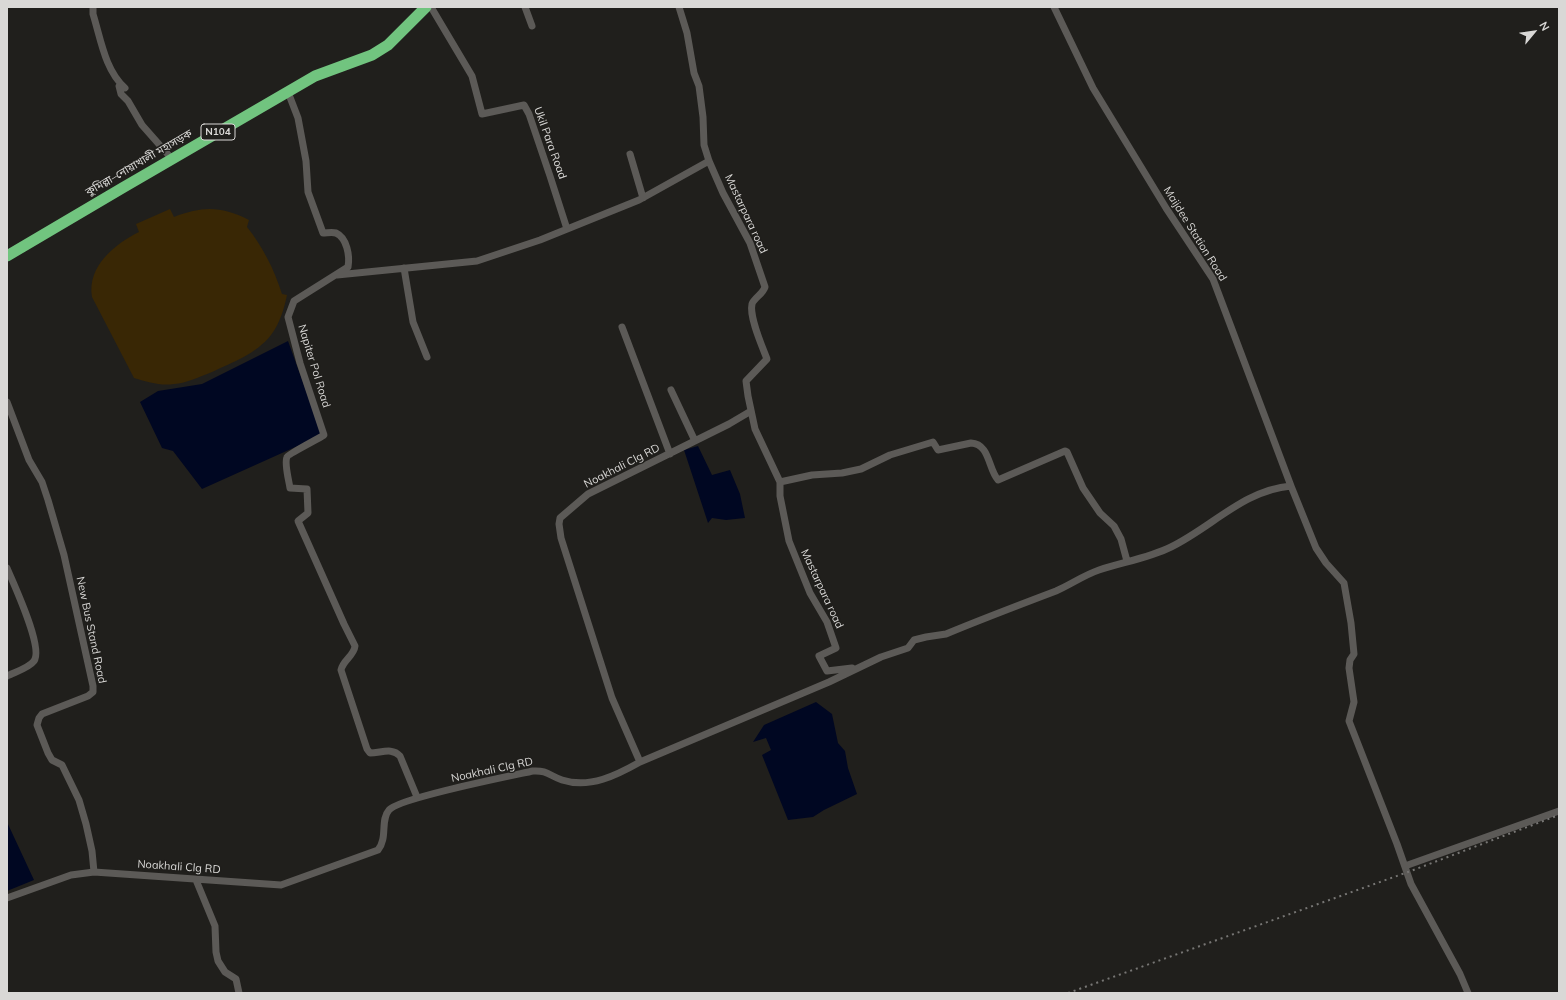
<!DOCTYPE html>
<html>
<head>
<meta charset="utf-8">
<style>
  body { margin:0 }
  #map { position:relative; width:1566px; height:1000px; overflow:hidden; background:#201f1c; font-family:Mulish,sans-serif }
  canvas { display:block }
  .frame { position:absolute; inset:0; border:8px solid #d9d8d6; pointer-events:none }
  .north { position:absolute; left:1514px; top:12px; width:40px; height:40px; -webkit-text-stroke:3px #201f1c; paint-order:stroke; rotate:61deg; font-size:11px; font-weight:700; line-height:16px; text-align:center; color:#d9d8d6 }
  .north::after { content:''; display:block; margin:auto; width:14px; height:18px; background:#d9d8d6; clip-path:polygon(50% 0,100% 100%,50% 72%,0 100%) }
</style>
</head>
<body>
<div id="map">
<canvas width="1566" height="1000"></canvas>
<div class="frame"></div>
<div class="north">N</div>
</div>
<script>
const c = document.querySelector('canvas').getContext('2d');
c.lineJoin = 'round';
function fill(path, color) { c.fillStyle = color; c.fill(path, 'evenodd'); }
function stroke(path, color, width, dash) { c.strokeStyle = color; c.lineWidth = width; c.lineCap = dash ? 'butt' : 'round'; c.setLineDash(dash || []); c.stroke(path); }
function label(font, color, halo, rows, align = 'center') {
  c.font = font + ' Mulish,"Noto Sans Bengali",sans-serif'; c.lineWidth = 3; c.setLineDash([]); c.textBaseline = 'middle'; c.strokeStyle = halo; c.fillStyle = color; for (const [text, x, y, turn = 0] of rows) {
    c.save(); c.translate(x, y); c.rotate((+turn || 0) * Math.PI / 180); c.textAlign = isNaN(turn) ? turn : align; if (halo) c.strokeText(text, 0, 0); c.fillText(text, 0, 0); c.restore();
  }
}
const green = new Path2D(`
  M170,209L174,217C203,206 221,206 249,220L247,227C263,247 274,269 282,294L287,295C284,309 280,323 271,335C256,354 233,362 212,372C199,377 187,383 174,384C160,386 148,382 134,378L92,297C87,266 115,244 139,232L136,224Z`);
const water = new Path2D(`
  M288,341L322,435L202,489L173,451L162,448L140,402L158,391L202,384Z
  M698,446L712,475L730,470L740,494L745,518L726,520L712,518L708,523L684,450Z
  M816,702L832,714L838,743L845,751L848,768L857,794L824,810L813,817L788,820L762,755L771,750L766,738L753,742L764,725Z
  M7,822L34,880L7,891Z`);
const minor = new Path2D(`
  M93,7V14C101,40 105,70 125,88L119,86L121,94L128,101L142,125L172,159
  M431,7L472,76L482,114L524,105L529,114L550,176L567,229
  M525,7L532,26
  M679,7L687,33L694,73L699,86L703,117L704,145L709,161L723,193L750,243L765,287C763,294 754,298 752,304C749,317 762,346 767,359L746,381L748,396L755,429L780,482V496L789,541L810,593L827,622L836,648L819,656L827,671L852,668
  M1054,7L1093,88L1166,208L1213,279L1291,486
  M288,92L298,118L306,161L308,192L323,233C327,233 332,232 336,233C347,238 350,256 348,267L294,301L288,317L300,363L324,435C318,439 288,454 287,457C284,463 289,481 290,488L307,489L308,513L298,521L344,624L355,646C354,656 343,660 341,670L367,749L370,753C381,753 392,747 400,756L417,797
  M630,154L643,198
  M404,268L413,322L427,357
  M337,275L477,261L540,240L639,200L709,161
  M622,327L670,454
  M671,390L695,441
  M7,402L29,460L42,482L48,500L64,555L93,686V692L88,696L42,714L39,718L37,725L48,753L52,760L62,765L79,800L86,824L92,851L94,872
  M780,482L812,475L842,473L861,469L890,455L933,442L938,450L971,443C990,444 988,469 998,480L1065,451L1067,452L1083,488L1100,513L1114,526L1121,539L1127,561
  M7,568C13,583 44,648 34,661C29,668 15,672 7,676
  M640,762L829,682L881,657L908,648L914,640L926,637L946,634C982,619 1019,605 1056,591C1070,585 1084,575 1099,570C1123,562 1149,558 1171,547C1212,527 1244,490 1291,486L1316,548L1326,563L1344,583L1351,623L1354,654L1350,660L1349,668L1354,702L1349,721L1397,844L1411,884L1460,974L1468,993
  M1405,866L1559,811
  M196,880L215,926L216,952L218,961L225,972L236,979L239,993
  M7,898L71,875L94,872L281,885L378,850C388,838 380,820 389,810C399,798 510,776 533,771C547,770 550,776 562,780C590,789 617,775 640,762L612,698L561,538L559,524L560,518L588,494L729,424L751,411`);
const highway = new Path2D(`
  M7,256L124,187L315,76L372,55L388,45L426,7`);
const rail = new Path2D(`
  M1068,993L1408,872L1559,815`);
const shields = [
  [218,132,34]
];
const shieldNames = [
  ["N104",218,132]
];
const streetNames = [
  ["Ukil Para Road",550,143,70],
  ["কুমিল্লা–নোয়াখালী মহাসড়ক",139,163,-30],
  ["Mastarpara road",746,214,65],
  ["Maijdee Station Road",1195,234,58],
  ["Napiter Pol Road",314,366,73],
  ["Noakhali Clg RD",622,466,-27],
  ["Mastarpara road",822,589,65],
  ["New Bus Stand Road",91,630,78],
  ["Noakhali Clg RD",492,770,-12],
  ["Noakhali Clg RD",179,867,4]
];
fill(green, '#392705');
fill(water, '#000722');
stroke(minor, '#5c5a57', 7);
stroke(highway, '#71c47f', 11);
stroke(rail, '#777674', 2, [2, 4]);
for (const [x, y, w] of shields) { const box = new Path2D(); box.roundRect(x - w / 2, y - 8, w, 16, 3); c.fillStyle = '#201f1c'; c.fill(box); stroke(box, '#d9d8d6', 1); }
label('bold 10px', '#d9d8d6', null, shieldNames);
label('11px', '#d9d8d6', '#201f1c', streetNames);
</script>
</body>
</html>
